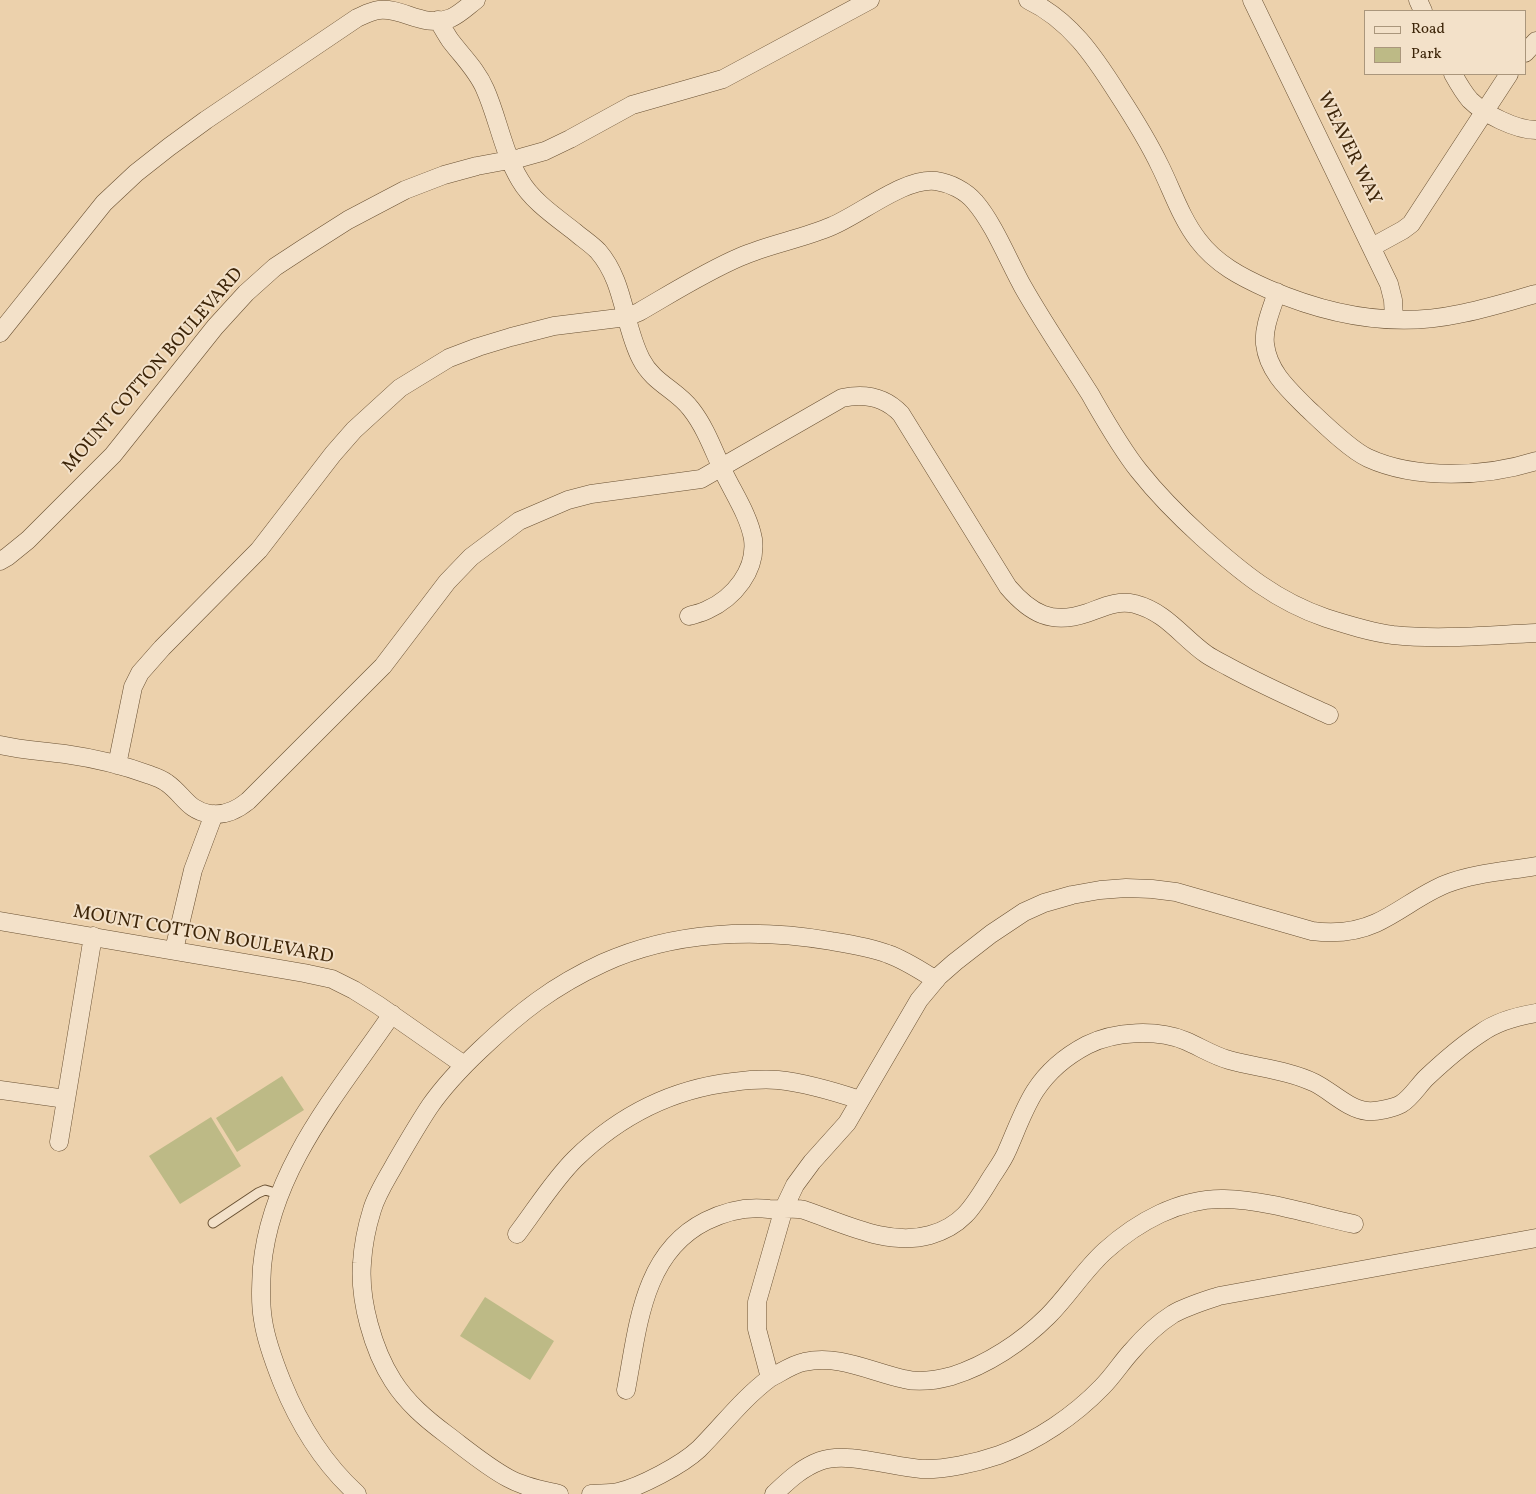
<!DOCTYPE html>
<html>
<head>
<meta charset="utf-8">
<style>
  body { margin:0 }
  #map { position:relative; width:1536px; height:1494px; overflow:hidden; background:#ecd1ac; font-family:Vollkorn,serif }
  canvas { display:block }
  .legend { position:absolute; left:1364px; top:10px; width:162px; height:65px; box-sizing:border-box; background:#f3e1c9; border:1px solid #aa967c; margin:0; padding:6px 9px; list-style:none; font-size:15px; color:#3d2509 }
  .legend li { display:flex; align-items:center; gap:10px; height:25px }
  .legend b { width:25px; border:1px solid #aa967c }
</style>
</head>
<body>
<div id="map">
<canvas width="1536" height="1494"></canvas>
<ul class="legend">
<li><b style="height:6px;background:#f3e1c9"></b>Road</li>
<li><b style="height:14px;background:#bdba86"></b>Park</li>
</ul>
</div>
<script>
const c = document.querySelector('canvas').getContext('2d');
c.lineJoin = 'round';
function fill(path, color) { c.fillStyle = color; c.fill(path, 'evenodd'); }
function stroke(path, color, width, dash) { c.strokeStyle = color; c.lineWidth = width; c.lineCap = dash ? 'butt' : 'round'; c.setLineDash(dash || []); c.stroke(path); }
function label(font, color, halo, rows, align = 'center') {
  c.font = font + ' Vollkorn,serif'; c.lineWidth = 4; c.setLineDash([]); c.textBaseline = 'middle'; c.strokeStyle = halo; c.fillStyle = color; for (const [text, x, y, turn = 0] of rows) {
    c.save(); c.translate(x, y); c.rotate((+turn || 0) * Math.PI / 180); c.textAlign = isNaN(turn) ? turn : align; if (halo) c.strokeText(text, 0, 0); c.fillText(text, 0, 0); c.restore();
  }
}
const green = new Path2D(`
  M282,1076L304,1110L237,1152L216,1118Z
  M211,1117L241,1166L180,1204L149,1156Z
  M485,1297L554,1341L530,1380L460,1336Z`);
const service = new Path2D(`
  M213,1223L258,1193L265,1190L279,1194`);
const minor = new Path2D(`
  M1028,0C1070,20 1094,56 1118,94C1133,117 1148,141 1160,166C1172,190 1181,218 1198,240C1216,264 1241,277 1268,289C1328,315 1394,328 1459,314C1485,309 1510,301 1536,294
  M1252,0L1389,284L1393,300L1394,319
  M1418,0L1423,11
  M438,20C442,27 446,34 450,40C462,56 477,70 485,89C498,118 503,152 520,180C532,201 556,217 575,232C582,238 591,244 598,251C625,282 623,324 641,359C653,383 677,390 691,409C706,428 714,452 724,473C734,494 749,516 753,539C757,570 734,598 707,610C701,613 695,614 689,616
  M1525,53L1536,41
  M1453,74C1458,83 1463,92 1470,100C1484,114 1516,130 1536,130
  M1372,247L1403,230L1411,224L1509,74
  M1277,292C1272,308 1263,328 1265,344C1268,371 1288,389 1306,407C1321,421 1350,450 1368,458C1416,480 1486,477 1536,461
  M0,333L104,203L136,173L169,147L206,120L357,18C364,15 371,11 379,10C403,7 423,29 451,18C460,14 468,6 476,0
  M0,561L7,557L28,540L113,455L215,327L246,293L275,267L304,248L348,220L405,190L444,175L477,166L520,158L545,151L570,139L632,105L723,79L870,0
  M0,745C21,750 43,751 65,754C93,758 123,765 150,775C156,777 163,780 167,783C184,795 187,810 210,814C225,816 237,810 248,801L383,666L447,582L471,557L519,521L568,500L591,494L701,479L842,398C865,393 885,397 901,414L1008,587C1031,614 1052,625 1087,613C1104,607 1117,600 1135,604C1166,612 1182,637 1206,654C1213,659 1222,663 1229,667C1262,685 1296,700 1329,715
  M117,765L133,687L140,673L162,648L259,550L333,454L354,430L400,388L449,358L478,347L511,337L554,326L627,317L639,312C672,293 705,272 740,257C769,244 802,239 832,226C861,214 905,177 936,181C950,183 966,191 975,202C994,224 1009,262 1023,287C1044,324 1068,359 1090,394C1105,420 1120,447 1139,471C1158,495 1180,517 1202,537C1241,572 1276,601 1326,618C1348,625 1370,632 1393,635C1440,640 1489,635 1536,633
  M0,921L304,973L332,979L354,990L378,1005L464,1065
  M174,950L193,870L214,814
  M0,1090L66,1099
  M59,1142L93,936
  M517,1234C536,1209 553,1181 575,1159C619,1116 672,1089 733,1082C748,1080 764,1079 778,1080C806,1083 833,1091 860,1100
  M770,1378C780,1373 793,1364 804,1362C839,1354 871,1372 904,1379C919,1383 937,1380 952,1376C987,1365 1022,1342 1048,1316C1068,1296 1084,1270 1105,1251C1137,1222 1180,1198 1224,1199C1268,1200 1312,1215 1354,1224
  M626,1390C638,1328 642,1253 706,1221C726,1211 747,1206 769,1209C780,1210 796,1207 804,1210C843,1223 888,1247 930,1235C962,1226 973,1207 989,1181C995,1171 1003,1161 1007,1151C1016,1131 1023,1110 1035,1091C1048,1071 1066,1056 1087,1045C1115,1031 1157,1029 1186,1041C1200,1047 1214,1056 1229,1060C1258,1068 1288,1070 1315,1083C1331,1091 1348,1109 1367,1111C1376,1112 1394,1108 1401,1104C1411,1098 1418,1086 1426,1078C1443,1062 1461,1046 1481,1033C1496,1022 1518,1016 1536,1013
  M357,1494C323,1463 299,1424 282,1382C274,1362 266,1341 263,1320C260,1303 261,1285 262,1267C271,1169 338,1093 392,1014
  M559,1494C542,1490 524,1487 508,1478C486,1466 466,1449 446,1434C426,1419 407,1403 393,1381C373,1350 359,1300 362,1263C363,1246 367,1226 372,1210C377,1193 388,1177 396,1162C407,1143 418,1124 430,1106C444,1086 462,1067 480,1050C520,1012 553,986 603,963C674,931 755,928 831,941C850,944 870,947 888,954C905,960 920,970 936,980
  M591,1494C599,1493 609,1494 618,1492C640,1487 682,1465 699,1449C723,1425 742,1399 770,1378L757,1329V1302L784,1208L795,1185L812,1162L847,1123L919,1000L939,976L955,962L991,934L1024,912L1044,903L1072,895L1100,890L1126,888L1152,889L1176,892L1312,931C1334,934 1356,932 1376,923C1400,912 1421,894 1446,884C1474,873 1507,871 1536,866
  M774,1494C788,1481 801,1468 820,1461C846,1451 892,1467 921,1469C944,1470 976,1463 999,1455C1037,1441 1074,1416 1102,1387C1113,1376 1121,1363 1131,1352C1143,1338 1157,1324 1173,1314C1187,1306 1204,1301 1219,1296L1536,1238`);
const streetNames = [
  ["WEAVER WAY",1348,149,64],
  ["MOUNT COTTON BOULEVARD",154,371,-49],
  ["MOUNT COTTON BOULEVARD",203,936,10]
];
fill(green, '#bdba86');
stroke(service, '#695032', 11);
stroke(minor, '#695032', 19);
stroke(service, '#f3e1c9', 9);
stroke(minor, '#f3e1c9', 18);
label('19px', '#3d2509', '#f3e1c9', streetNames);
</script>
</body>
</html>
